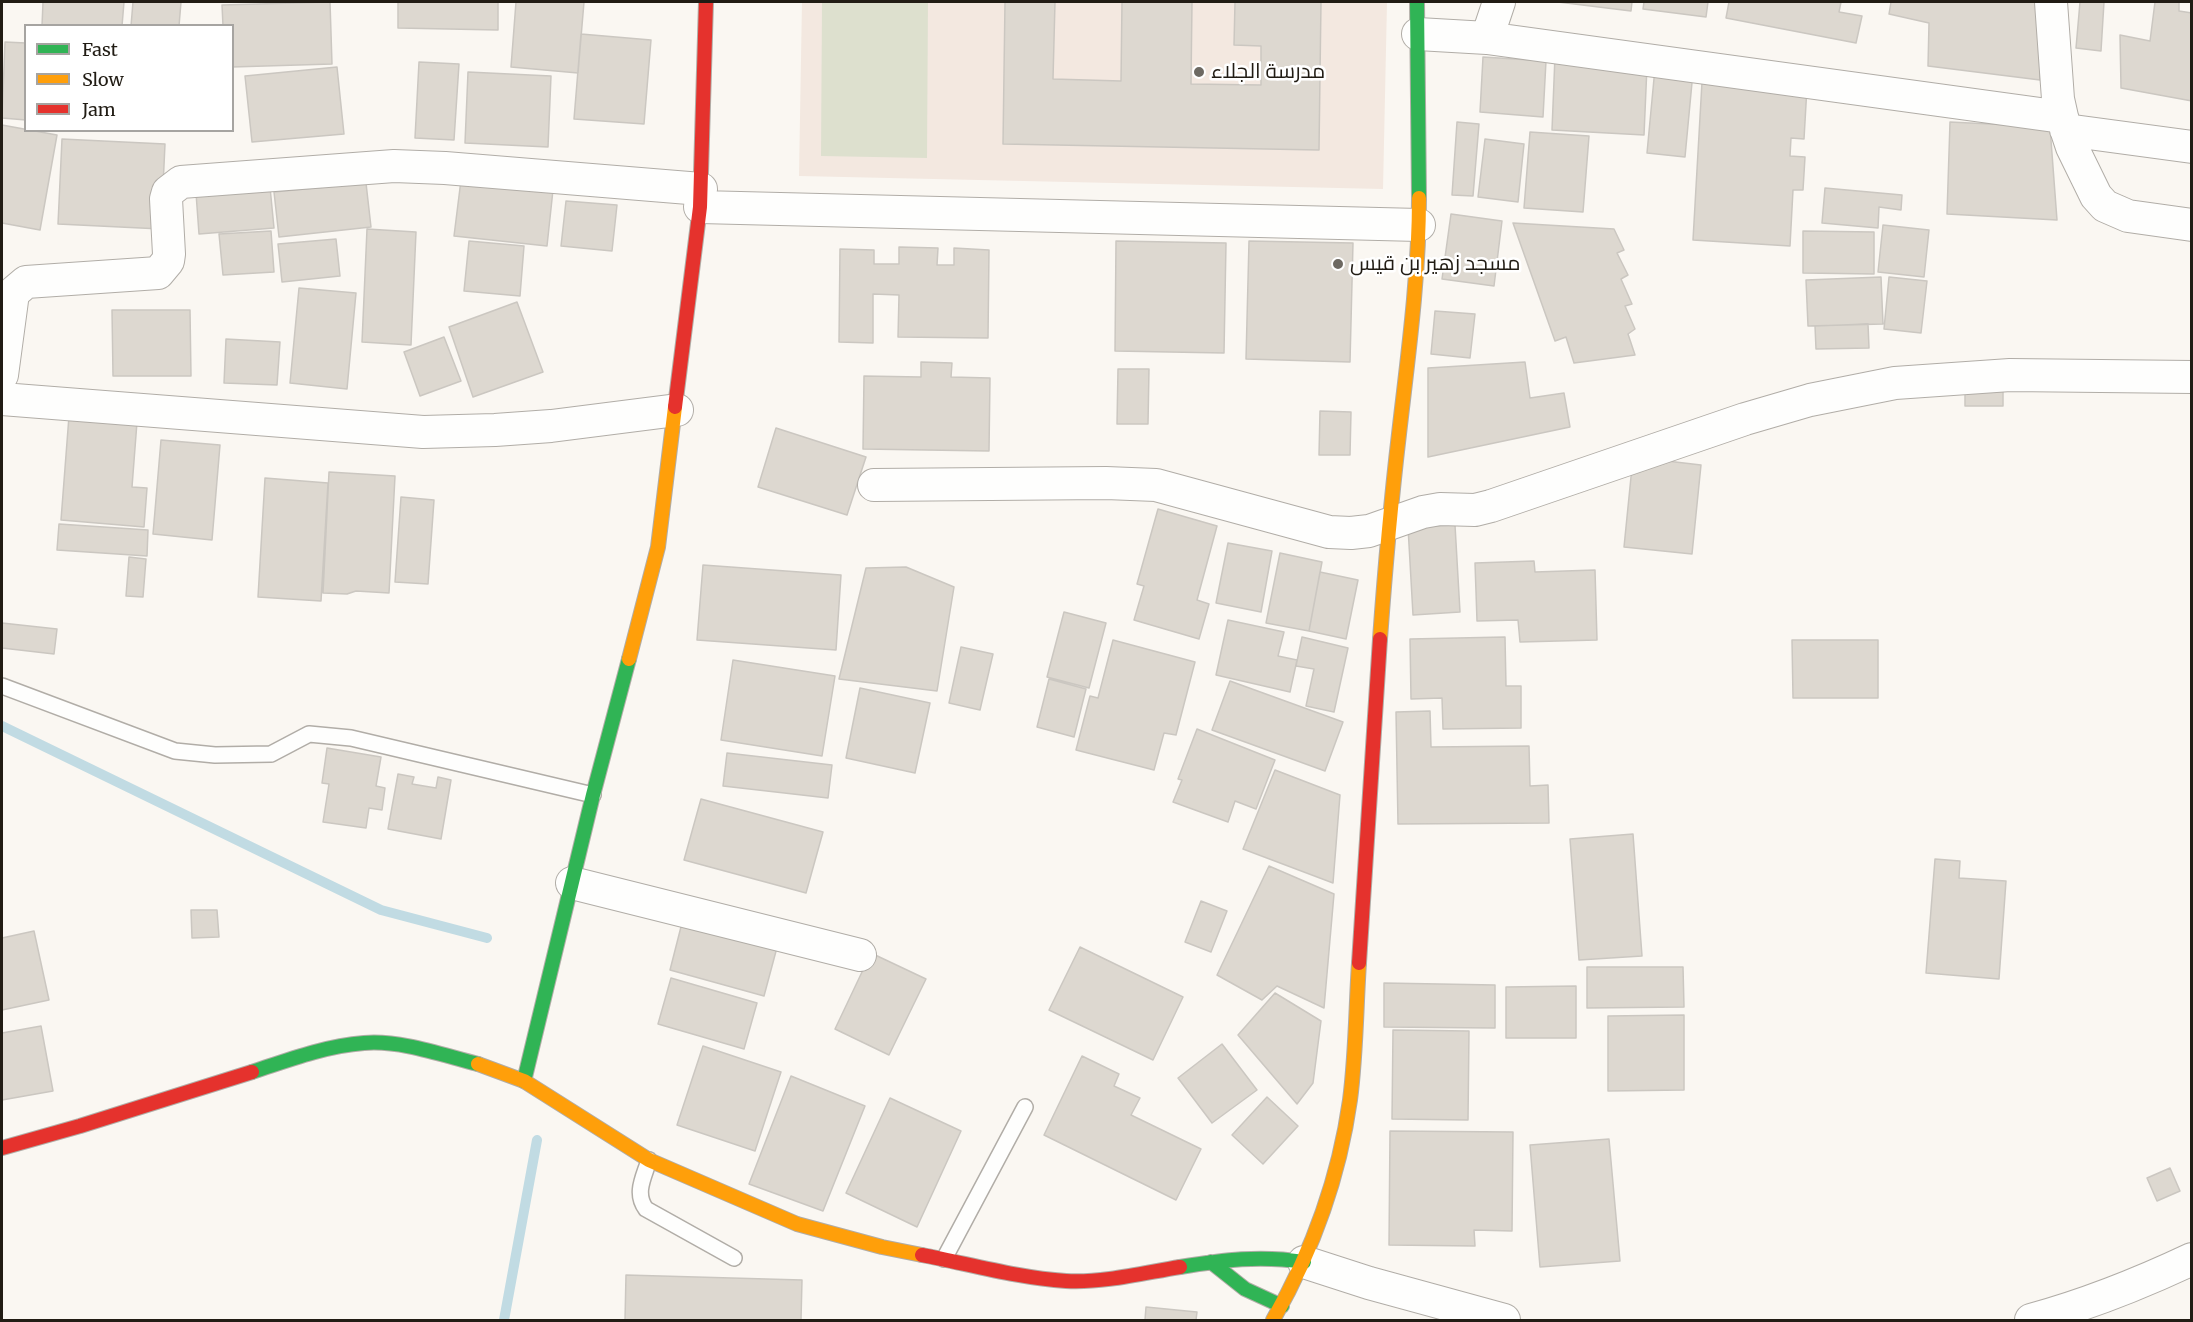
<!DOCTYPE html>
<html>
<head>
<meta charset="utf-8">
<style>
  body { margin:0 }
  #map { position:relative; width:2193px; height:1322px; overflow:hidden; background:#faf7f2; font-family:Merriweather,serif }
  canvas { display:block }
  .frame { position:absolute; inset:0; border:3px solid #211c14; pointer-events:none }
  .legend { position:absolute; left:24px; top:24px; width:210px; height:108px; box-sizing:border-box; background:#fff; border:2px solid #a6a4a1; margin:0; padding:8px 10px; list-style:none; font-size:18px; color:#211c14 }
  .legend li { display:flex; align-items:center; gap:12px; height:30px }
  .legend b { width:30px; border:2px solid #a6a4a1 }
</style>
</head>
<body>
<div id="map">
<canvas width="2193" height="1322"></canvas>
<div class="frame"></div>
<ul class="legend">
<li><b style="height:8px;background:#30b455"></b>Fast</li>
<li><b style="height:8px;background:#ff9f0a"></b>Slow</li>
<li><b style="height:8px;background:#e5322d"></b>Jam</li>
</ul>
</div>
<script>
const c = document.querySelector('canvas').getContext('2d');
c.lineJoin = 'round';
function fill(path, color) { c.fillStyle = color; c.fill(path, 'evenodd'); }
function stroke(path, color, width, dash) { c.strokeStyle = color; c.lineWidth = width; c.lineCap = dash ? 'butt' : 'round'; c.setLineDash(dash || []); c.stroke(path); }
function label(font, color, halo, rows, align = 'center') {
  c.font = font + ' Merriweather,Cairo,serif'; c.lineWidth = 5; c.setLineDash([]); c.textBaseline = 'middle'; c.strokeStyle = halo; c.fillStyle = color; for (const [text, x, y, turn = 0] of rows) {
    c.save(); c.translate(x, y); c.rotate((+turn || 0) * Math.PI / 180); c.textAlign = isNaN(turn) ? turn : align; if (halo) c.strokeText(text, 0, 0); c.fillText(text, 0, 0); c.restore();
  }
}
const education = new Path2D(`
  M802,2H1387L1383,189L799,176Z`);
const green = new Path2D(`
  M822,2H928L927,158L821,156Z`);
const stream = new Path2D(`
  M2,726L381,910L487,938
  M504,1320L537,1140`);
const building = new Path2D(`
  M43,2H124L122,26H42Z
  M133,2H181L179,26H131Z
  M330,2L332,64L232,67V26H223L222,5Z
  M398,2H498V30L398,28Z
  M516,2H584L578,73L511,67Z
  M1005,2H1055L1053,79L1121,81L1122,2H1192L1191,84L1261,85V46L1234,45L1235,2H1321L1319,150L1003,144Z
  M1558,2H1632L1631,11Z
  M1644,2H1708L1706,17L1643,9Z
  M1729,2H1841L1839,12L1862,16L1856,43L1726,18Z
  M1891,2H2039L2040,80L1928,66L1929,23L1889,14Z
  M2080,2H2104L2101,51L2076,48Z
  M2155,2H2179V11L2192,13V101L2121,88L2120,35L2150,41Z
  M581,34L651,40L644,124L574,119Z
  M5,42L26,43V120L2,118Z
  M1555,56L1647,66L1644,135L1552,130Z
  M1483,57L1546,61L1543,117L1480,112Z
  M419,62L459,64L454,140L415,138Z
  M337,67L344,134L252,142L245,76Z
  M1655,68L1693,72L1685,157L1647,153Z
  M468,72L551,76L548,147L465,143Z
  M1702,82L1807,87L1804,139L1791,138L1790,156L1805,157L1803,190H1793L1790,246L1693,240Z
  M1457,122L1479,124L1473,196L1452,195Z
  M1950,122L2050,127L2057,220L1947,214Z
  M2,125L57,135L40,230L2,223Z
  M1530,132L1589,136L1583,212L1524,208Z
  M62,139L165,144L161,229L58,224Z
  M1485,139L1524,144L1518,202L1478,197Z
  M461,180L553,190L547,246L454,236Z
  M366,183L371,227L279,237L274,192Z
  M270,187L274,228L199,234L196,193Z
  M1825,188L1902,195L1901,210L1879,207L1878,228L1822,223Z
  M566,201L617,205L612,251L561,246Z
  M1451,214L1502,221L1494,286L1442,279Z
  M1513,223L1614,229L1624,250L1617,253L1628,275L1621,279L1632,304L1625,306L1635,329L1628,334L1635,355L1574,363L1566,337L1555,341Z
  M1883,225L1929,230L1924,277L1878,272Z
  M367,229L416,232L411,345L362,342Z
  M271,231L274,272L223,275L219,234Z
  M1803,231L1874,232V274L1803,273Z
  M336,239L340,276L282,282L278,244Z
  M469,241L524,246L520,296L464,291Z
  M1116,241L1226,243L1224,353L1115,351Z
  M1249,241L1353,243L1350,362L1246,359Z
  M899,247L938,248L937,265H954V248L989,250L988,338L898,337L899,295L873,294V343L839,342L840,249L874,250V264H899Z
  M1881,277L1883,324L1808,326L1806,280Z
  M1889,277L1927,281L1921,333L1884,329Z
  M299,288L356,293L347,389L290,383Z
  M517,302L543,372L473,397L449,327Z
  M112,310H190L191,376H113Z
  M1435,311L1475,314L1470,358L1431,354Z
  M1868,324L1869,348L1816,349L1815,326Z
  M444,337L461,381L420,396L404,352Z
  M226,339L280,342L277,385L224,383Z
  M921,362L952,363L951,377L990,378L989,451L863,449L864,376L921,377Z
  M1525,362L1530,398L1564,393L1570,427L1428,457V368Z
  M1118,369H1149L1148,424H1117Z
  M1965,386H2003V406H1965Z
  M1320,411L1351,412L1350,455H1319Z
  M69,416L137,422L132,487L147,488L144,527L61,520Z
  M776,428L866,457L847,515L758,487Z
  M161,440L220,445L212,540L153,534Z
  M1633,457L1701,465L1692,554L1624,547Z
  M329,472L395,476L389,593L356,591L347,594L323,593Z
  M265,478L328,483L321,601L258,597Z
  M401,497L434,500L428,584L395,582Z
  M1158,509L1217,526L1197,600L1209,604L1199,639L1134,620L1144,586L1137,584Z
  M59,524L148,530L147,556L57,550Z
  M1455,525L1460,612L1413,615L1408,527Z
  M1228,543L1272,551L1261,612L1216,603Z
  M1280,553L1322,562L1309,631L1266,623Z
  M129,557L146,559L143,597L126,596Z
  M1534,561L1535,572L1595,570L1597,640L1520,642L1518,620L1477,621L1475,563Z
  M703,565L841,575L836,650L697,640Z
  M906,567L954,587L937,691L839,679L866,568Z
  M1320,572L1358,580L1346,639L1309,631Z
  M1064,612L1106,623L1089,688L1047,677Z
  M1228,620L1284,632L1278,656L1297,660L1290,692L1216,675Z
  M2,623L57,629L54,654L2,648Z
  M1302,637L1348,648L1334,712L1306,706L1314,669L1296,666Z
  M1505,637L1506,686H1521V728L1443,729L1442,698L1411,699L1410,639Z
  M1113,640L1195,662L1176,735L1164,733L1154,770L1076,750L1090,696L1098,698Z
  M1792,640H1878V698H1793Z
  M961,647L993,654L980,710L949,703Z
  M733,660L835,676L822,756L721,740Z
  M1049,679L1086,689L1074,737L1037,727Z
  M1230,681L1343,722L1325,771L1212,730Z
  M860,688L930,703L915,773L846,758Z
  M1430,711L1431,747L1529,746L1530,786L1548,785L1549,823L1398,824L1396,712Z
  M1197,729L1275,760L1256,809L1235,801L1228,822L1173,802L1182,780L1178,779Z
  M327,748L381,757L376,786L385,788L382,810L369,808L366,828L323,822L329,784L322,783Z
  M727,753L832,765L828,798L723,786Z
  M1275,770L1340,795L1333,883L1243,849Z
  M398,774L414,777L412,784L436,788L438,777L451,780L441,839L388,829Z
  M701,799L823,832L806,893L684,860Z
  M1633,834L1642,956L1579,960L1570,839Z
  M1935,859L1960,861L1959,878L2006,881L1999,979L1926,973Z
  M1269,866L1334,894L1324,1008L1277,986L1262,1000L1217,975Z
  M1201,901L1227,911L1211,952L1185,942Z
  M191,910H217L219,937L192,938Z
  M684,915L779,940L764,996L670,970Z
  M34,931L49,1000L2,1010V938Z
  M1080,947L1183,997L1153,1060L1049,1010Z
  M871,953L926,979L889,1055L835,1029Z
  M1587,967H1683L1684,1007L1587,1008Z
  M671,978L757,1003L744,1049L658,1024Z
  M1384,983L1495,985V1028L1384,1027Z
  M1576,986V1038H1506V987Z
  M1275,993L1321,1021L1313,1083L1297,1104L1238,1035Z
  M1684,1015V1090L1608,1091V1016Z
  M41,1026L53,1091L2,1100V1033Z
  M1393,1030L1469,1031L1468,1120L1392,1119Z
  M1222,1044L1257,1090L1212,1123L1178,1078Z
  M703,1046L781,1072L755,1151L677,1125Z
  M1082,1056L1119,1074L1114,1086L1140,1098L1131,1115L1201,1149L1176,1200L1044,1135Z
  M791,1076L865,1106L823,1211L749,1184Z
  M1267,1097L1298,1126L1263,1164L1232,1135Z
  M890,1098L961,1131L917,1227L846,1193Z
  M1390,1131L1513,1132L1512,1231L1474,1230L1475,1246L1389,1245Z
  M1609,1139L1620,1261L1540,1267L1530,1145Z
  M2170,1168L2180,1191L2157,1201L2147,1178Z
  M626,1275L802,1280L801,1320H625Z
  M1146,1307L1197,1312L1196,1320H1145Z`);
const lane = new Path2D(`
  M2,686L175,751L215,755L271,754L309,734L351,738L593,795
  M649,1160C644,1177 634,1193 646,1209L734,1258
  M944,1259L1025,1107`);
const street = new Path2D(`
  M2051,2L2058,99L2062,117L2072,147L2096,196L2105,206L2128,216L2192,225
  M1418,34L1487,38L2062,117
  M1487,38L1499,2
  M2066,130L2192,147
  M700,207L1419,225
  M2,375L13,293L26,282L158,273L168,261L169,254L166,199L168,192L181,182L394,166L445,168L701,189
  M2,399L423,432L495,430L551,426L677,410
  M874,485L1106,483L1156,485L1329,532L1351,533L1369,531L1423,512L1440,509L1475,510L1491,506L1745,419L1810,400L1895,383L2010,375L2192,377
  M572,883L860,955
  M1304,1262L1369,1283L1504,1320
  M2031,1320C2086,1305 2139,1284 2192,1259`);
const fast = new Path2D(`
  M1417,2L1419,198
  M252,1072C288,1060 325,1046 364,1043C402,1040 442,1055 478,1064
  M524,1081L593,795L629,659
  M1211,1262L1245,1289L1282,1306
  M1180,1267C1223,1260 1260,1255 1304,1262`);
const slow = new Path2D(`
  M1380,639C1385,570 1391,502 1399,434C1408,356 1419,277 1419,198
  M629,659L658,547L675,407
  M478,1064L524,1081L649,1160L797,1224L882,1247L922,1255
  M1273,1320C1312,1252 1339,1178 1350,1100C1356,1055 1356,1008 1359,963`);
const jam = new Path2D(`
  M675,407L700,207L706,2
  M1359,963L1380,639
  M2,1148L80,1126L252,1072
  M922,1255C969,1264 1018,1278 1066,1281C1104,1283 1143,1273 1180,1267`);
const markers = [
  [1199,72,6,"#6d6962"],
  [1338,264,6,"#6d6962"]
];
const poiNames = [
  ["مدرسة الجلاء",1211,72],
  ["مسجد زهير بن قيس",1350,264]
];
fill(education, '#f3e8e0');
fill(green, '#dde0ce');
stroke(stream, '#c1dbe3', 10);
fill(building, '#ddd8d0');
stroke(building, '#cbc7c1', 1.5);
stroke(lane, '#b1ada7', 18);
stroke(street, '#b1ada7', 34);
stroke(fast, '#b1ada7', 16);
stroke(slow, '#b1ada7', 16);
stroke(jam, '#b1ada7', 16);
stroke(lane, '#fefefd', 15);
stroke(street, '#fefefd', 32);
stroke(fast, '#30b455', 14);
stroke(slow, '#ff9f0a', 14);
stroke(jam, '#e5322d', 14);
for (const [x, y, r, color] of markers) { const dot = new Path2D(); dot.arc(x, y, r, 0, 2 * Math.PI); c.fillStyle = color; c.fill(dot); stroke(dot, '#fff', 2); }
label('21px', '#211c14', '#fff', poiNames, 'left');
</script>
</body>
</html>
